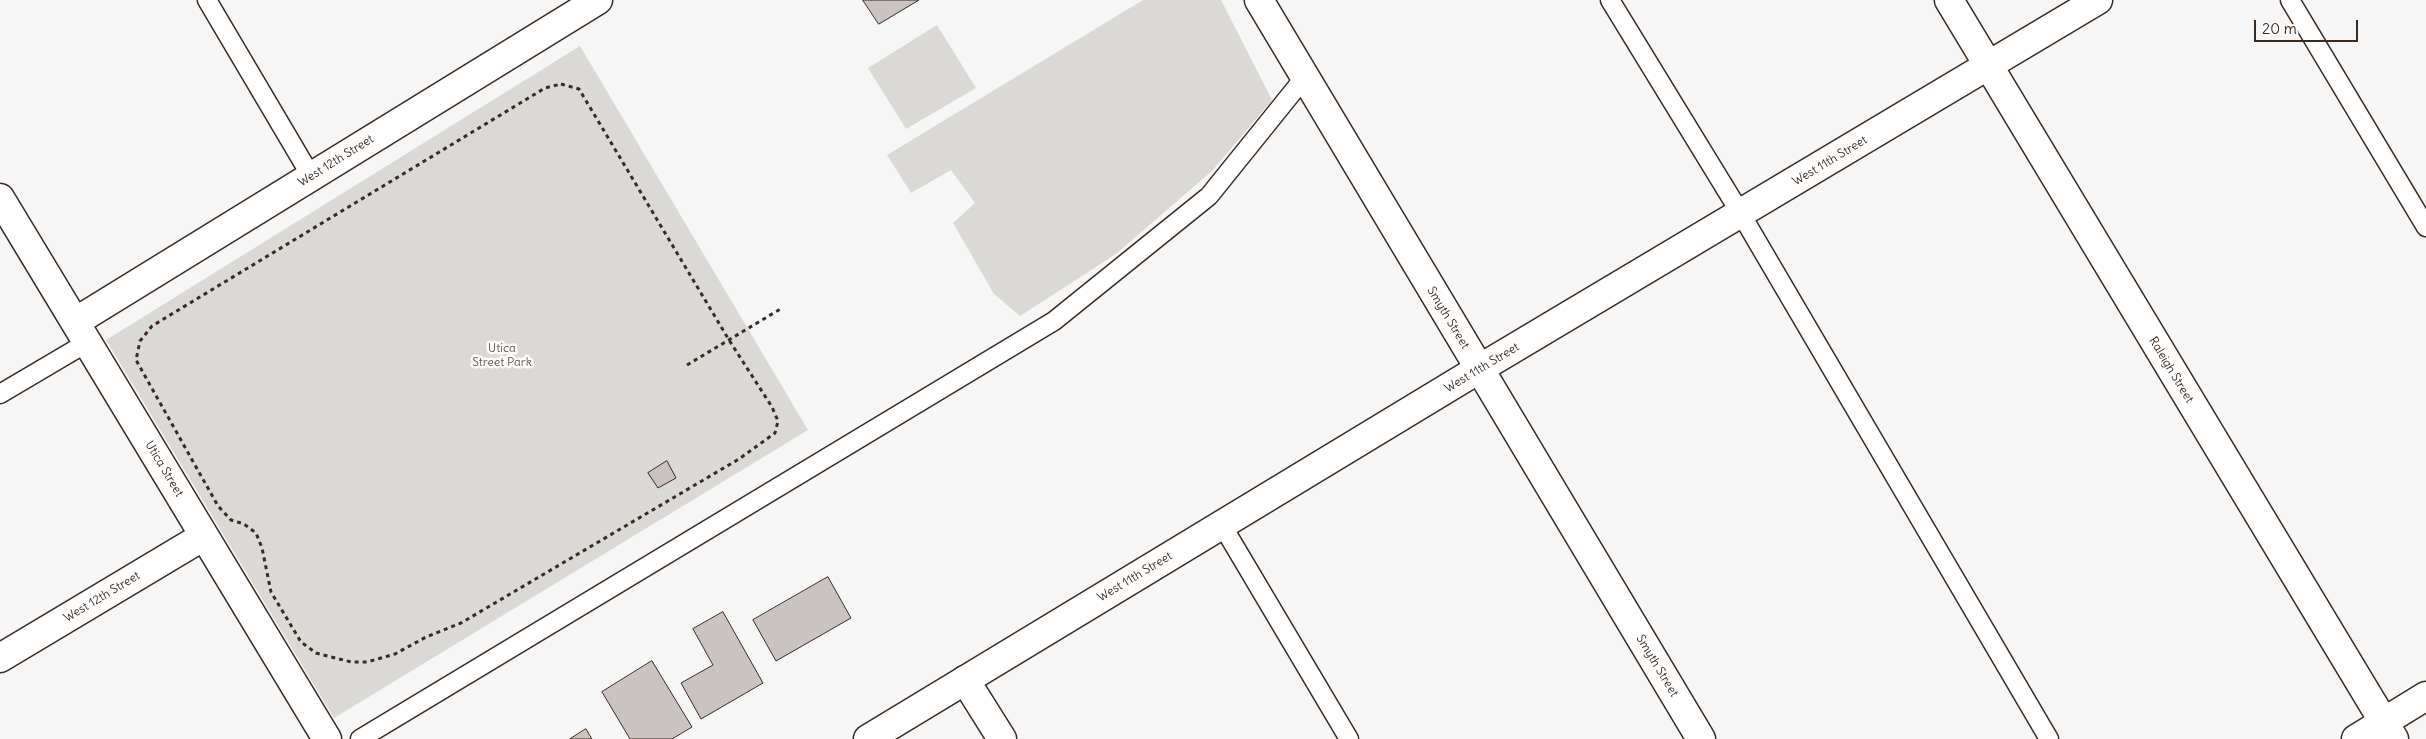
<!DOCTYPE html>
<html>
<head>
<meta charset="utf-8">
<style>
  body { margin:0 }
  #map { position:relative; width:2426px; height:739px; overflow:hidden; background:#f7f6f6; font-family:Delius,sans-serif }
  canvas { display:block }
  .scale { position:absolute; left:2254px; top:20px; width:104px; height:22px; box-sizing:border-box; border:2px solid #3b2a1e; border-top:0; padding-left:6px; font-size:15px; line-height:18px; white-space:nowrap; color:#3b2a1e; -webkit-text-stroke:4px #fff; paint-order:stroke }
</style>
</head>
<body>
<div id="map">
<canvas width="2426" height="739"></canvas>
<div class="scale">20 m</div>
</div>
<script>
const c = document.querySelector('canvas').getContext('2d');
c.lineJoin = 'round';
function fill(path, color) { c.fillStyle = color; c.fill(path, 'evenodd'); }
function stroke(path, color, width, dash) { c.strokeStyle = color; c.lineWidth = width; c.lineCap = dash ? 'butt' : 'round'; c.setLineDash(dash || []); c.stroke(path); }
function label(font, color, halo, rows, align = 'center') {
  c.font = font + ' Delius,sans-serif'; c.lineWidth = 5; c.setLineDash([]); c.textBaseline = 'middle'; c.strokeStyle = halo; c.fillStyle = color; for (const [text, x, y, turn = 0] of rows) {
    c.save(); c.translate(x, y); c.rotate((+turn || 0) * Math.PI / 180); c.textAlign = isNaN(turn) ? turn : align; if (halo) c.strokeText(text, 0, 0); c.fillText(text, 0, 0); c.restore();
  }
}
const green = new Path2D(`
  M1143,0H1221L1272,100L1213,170L1116,254L1020,316L994,294L953,223L975,203L951,170L911,193L887,155Z
  M937,25L976,88L906,129L868,68Z
  M580,46L808,430L334,718L106,340Z`);
const building = new Path2D(`
  M863,0H919L879,24Z
  M667,461L676,478L658,488L648,473Z
  M828,577L851,618L776,661L753,620Z
  M723,612L763,683L701,719L681,683L713,665L693,629Z
  M652,661L692,727L672,739H630L602,692Z
  M586,729L592,739H570Z`);
const path = new Path2D(`
  M561,84L579,89L729,340L772,407L778,421L775,433L739,459L461,623L426,637L395,654L367,662H351L316,653L301,642L271,592L262,548L256,533L244,524L231,520L218,506L136,360L140,341L152,326L545,88Z
  M687,365L782,308`);
const lane = new Path2D(`
  M207,0L311,176
  M1610,0L1741,214L2049,739
  M2290,0L2426,227
  M0,394L88,342
  M1222,525L1349,739
  M360,739L1054,321L1209,196L1304,78`);
const street = new Path2D(`
  M1259,0L1701,739
  M1949,0L2394,739
  M0,198L327,739
  M75,322L598,0
  M0,658L204,536
  M965,680L1002,739
  M2356,739L2426,696`);
const secondary = new Path2D(`
  M868,739L1479,369L2098,0`);
const streetNames = [
  ["West 12th Street",336,161,-32],
  ["West 11th Street",1830,161,-31],
  ["Smyth Street",1448,318,59],
  ["West 11th Street",1482,368,-31],
  ["Raleigh Street",2171,370,59],
  ["Utica Street",164,469,59],
  ["West 11th Street",1135,577,-31],
  ["West 12th Street",102,597,-31],
  ["Smyth Street",1657,666,59]
];
const parkNames = [
  ["Utica",502,349],
  ["Street Park",502,363]
];
fill(green, '#dbd9d6');
fill(building, '#c9c3c1');
stroke(building, '#3b2a1e', 1);
stroke(lane, '#3b2a1e', 21);
stroke(street, '#3b2a1e', 31);
stroke(secondary, '#3b2a1e', 31);
stroke(path, '#3b2a1e', 3, [4, 4]);
stroke(lane, '#fff', 18);
stroke(street, '#fff', 28);
stroke(secondary, '#fff', 28);
label('12px', '#3b2a1e', '#fff', streetNames);
label('12px', '#63564c', '#fff', parkNames);
</script>
</body>
</html>
